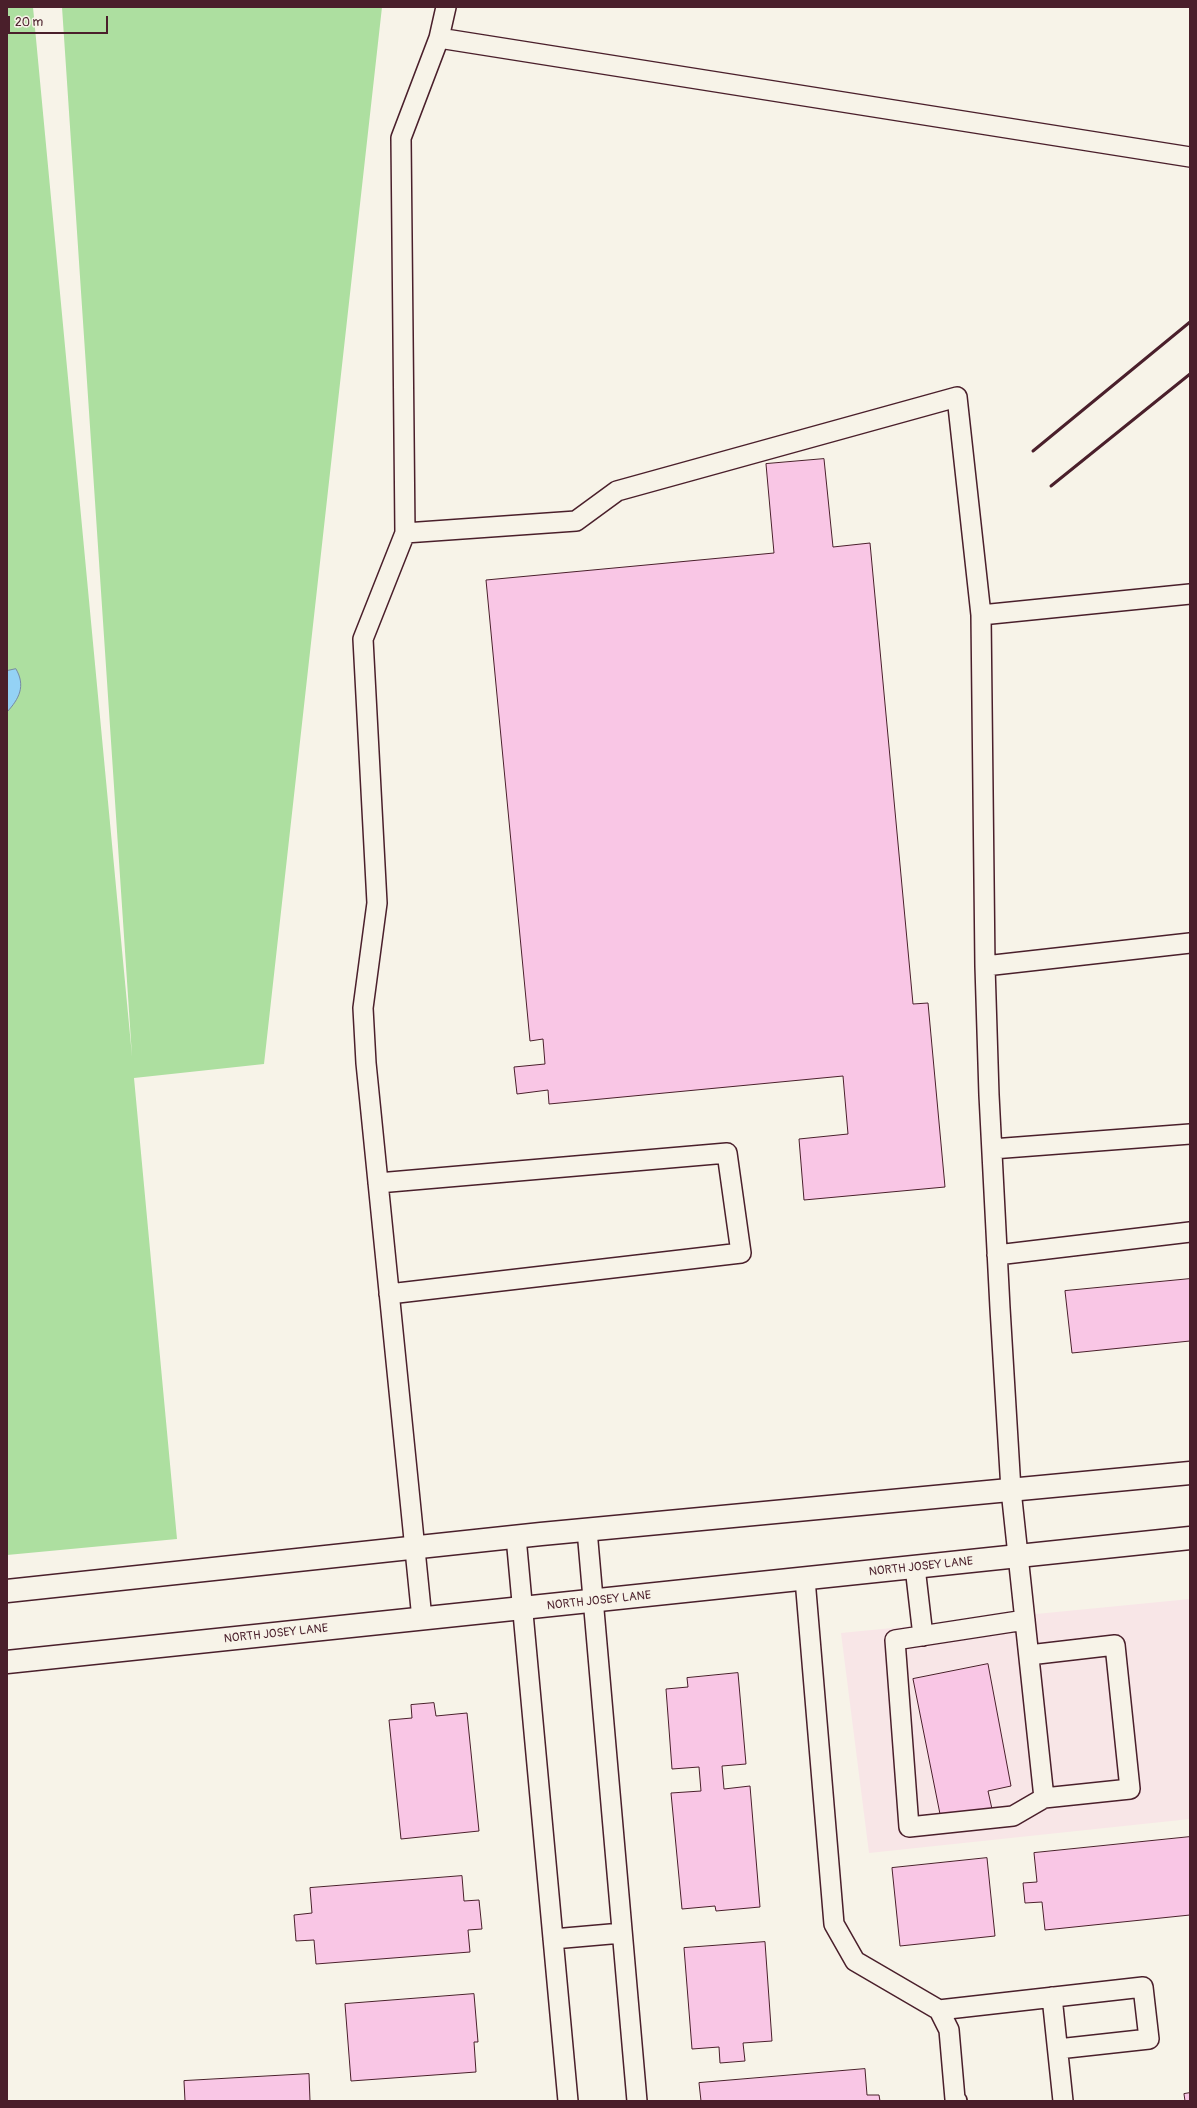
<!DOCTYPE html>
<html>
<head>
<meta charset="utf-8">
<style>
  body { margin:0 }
  #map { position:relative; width:1197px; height:2108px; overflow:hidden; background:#f7f3e8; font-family:Pangolin,sans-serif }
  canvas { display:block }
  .frame { position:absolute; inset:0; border:8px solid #4a1f2b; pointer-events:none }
  .scale { position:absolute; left:8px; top:16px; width:100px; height:18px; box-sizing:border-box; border:2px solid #4a1f2b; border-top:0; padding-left:5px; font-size:12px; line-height:14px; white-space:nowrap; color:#4a1f2b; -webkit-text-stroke:3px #f7f3e8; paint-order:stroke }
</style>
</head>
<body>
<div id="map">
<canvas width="1197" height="2108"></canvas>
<div class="frame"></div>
<div class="scale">20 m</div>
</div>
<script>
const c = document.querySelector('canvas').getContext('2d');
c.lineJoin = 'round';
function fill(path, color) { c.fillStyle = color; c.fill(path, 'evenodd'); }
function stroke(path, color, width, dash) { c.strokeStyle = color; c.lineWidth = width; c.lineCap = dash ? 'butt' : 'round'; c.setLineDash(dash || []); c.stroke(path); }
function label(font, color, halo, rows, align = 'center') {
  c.font = font + ' Pangolin,sans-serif'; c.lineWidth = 4; c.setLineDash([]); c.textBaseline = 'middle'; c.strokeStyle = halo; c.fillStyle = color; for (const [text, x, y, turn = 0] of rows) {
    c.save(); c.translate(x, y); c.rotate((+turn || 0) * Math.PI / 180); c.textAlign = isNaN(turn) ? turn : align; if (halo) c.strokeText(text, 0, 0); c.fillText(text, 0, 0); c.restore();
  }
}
const built = new Path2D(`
  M1190,1599V1819L869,1853L841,1633Z`);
const green = new Path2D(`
  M7,7H33L132,1056L62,7H382L264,1064L134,1078L177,1539L7,1555Z`);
const water = new Path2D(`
  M16,669C26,686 19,699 7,712V671Z`);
const building = new Path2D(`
  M824,459L833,547L870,543L913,1004L928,1003L945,1187L804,1200L799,1139L848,1134L843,1076L549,1104L548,1090L517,1094L514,1067L545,1064L543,1039L530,1041L486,580L774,553L766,464Z
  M1190,1279V1341L1072,1353L1065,1291Z
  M988,1664L1011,1786L988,1791L992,1809L941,1819L913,1679Z
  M738,1673L746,1764L722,1766L724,1789L750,1786L760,1907L716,1911L715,1906L682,1909L671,1793L701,1791L699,1767L672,1769L666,1689L688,1687L687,1678Z
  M434,1703L436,1716L467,1713L479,1831L401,1839L389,1720L412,1718L411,1705Z
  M1190,1837V1915L1045,1930L1042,1902L1025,1903L1023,1883L1037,1882L1034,1853Z
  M987,1858L995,1936L900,1946L892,1868Z
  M462,1876L464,1901L479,1900L482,1929L468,1930L470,1952L316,1964L314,1940L296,1941L294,1915L312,1913L310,1888Z
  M765,1942L772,2041L743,2043L745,2061L720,2063L719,2047L692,2049L684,1948Z
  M474,1994L478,2042H474L476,2072L351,2081L345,2004Z
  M865,2069L867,2095H879L880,2101H701L699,2083Z
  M309,2074L310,2101H185L184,2081Z
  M1190,2093V2101H1185L1184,2094Z`);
const service = new Path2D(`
  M439,38L446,7
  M405,533L401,138L439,38L1190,157
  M985,966L1190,943
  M992,1149L1190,1134
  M378,1183L727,1153L741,1253L389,1294
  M997,1255L1190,1232
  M587,1530L637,2101
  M516,1537L568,2101
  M915,1567L923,1636
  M805,1579L834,1924L855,1961L939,2010L949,2030L955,2099L957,2101
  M422,1619L366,1063L363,1008L377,903L363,639L405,533L576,521L617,491L957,397L981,615
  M1025,1620L895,1640L909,1827L1013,1816L1044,1798
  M1029,1655L1115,1645L1130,1789L1044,1798L1011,1490L1000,1308L989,1095L985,966L981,615L1190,594
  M553,1939L622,1933
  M1052,1997L1063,2101
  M939,2010L1143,1987L1149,2039L1058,2049`);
const secondary = new Path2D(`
  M7,1591L541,1534L1190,1473
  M7,1662L1190,1538`);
const rail = new Path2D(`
  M1033,451L1190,322
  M1051,486L1190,374`);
const streetNames = [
  ["NORTH JOSEY LANE",921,1567,-6],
  ["NORTH JOSEY LANE",599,1601,-6],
  ["NORTH JOSEY LANE",276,1634,-6]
];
fill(built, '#f8e6e7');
fill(green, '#addfa0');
fill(water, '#94d2f5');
stroke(water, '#768aa4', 1);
fill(building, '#f9c6e5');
stroke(building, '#4a1f2b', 1);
stroke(service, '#4a1f2b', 22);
stroke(secondary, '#4a1f2b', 25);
stroke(service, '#f7f3e8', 19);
stroke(secondary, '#f7f3e8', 22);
stroke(rail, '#4a1f2b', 3);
label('12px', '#4a1f2b', '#f7f3e8', streetNames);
</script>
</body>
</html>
